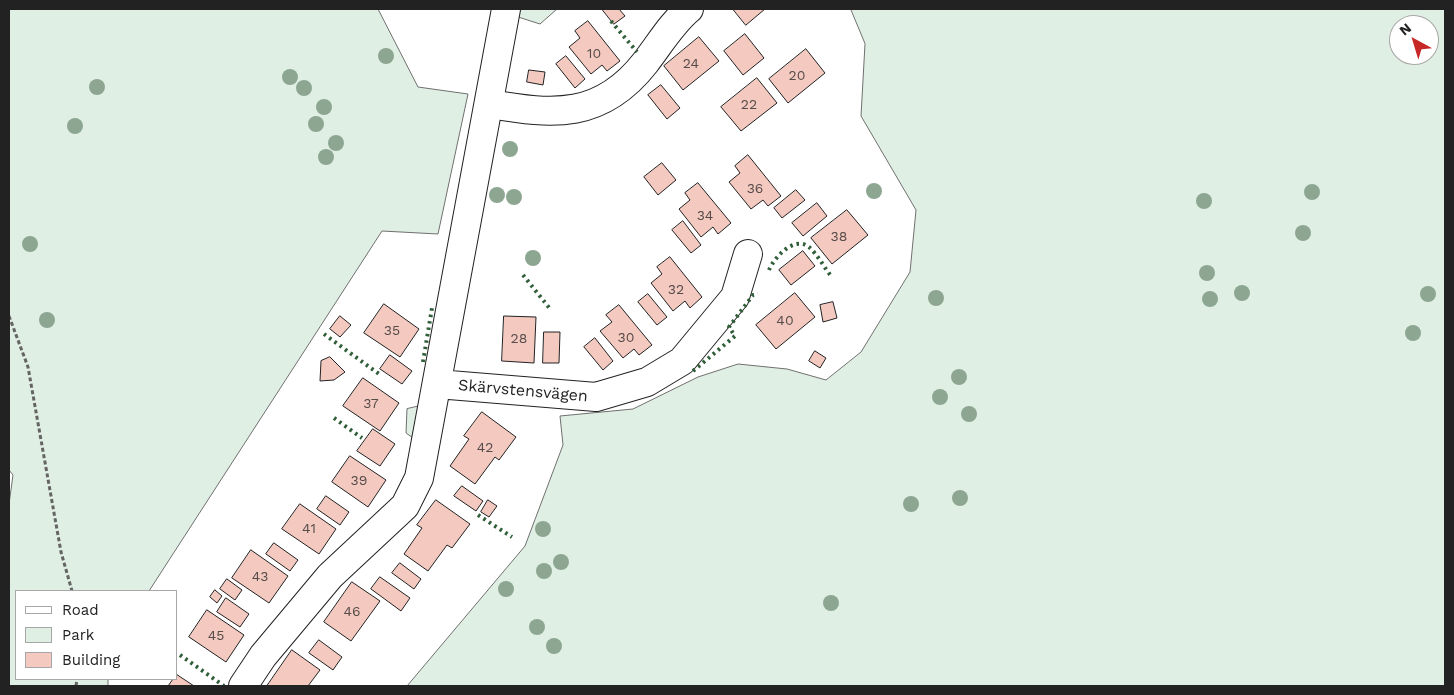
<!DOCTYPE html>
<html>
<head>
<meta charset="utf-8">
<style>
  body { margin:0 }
  #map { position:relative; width:1454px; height:695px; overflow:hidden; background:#fff; font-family:"Work Sans",sans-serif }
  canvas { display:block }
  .frame { position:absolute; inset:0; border:10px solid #222; pointer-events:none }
  .legend { position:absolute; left:15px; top:590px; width:162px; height:90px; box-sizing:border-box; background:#fff; border:1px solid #a7a7a7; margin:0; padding:6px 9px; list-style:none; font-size:15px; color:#222 }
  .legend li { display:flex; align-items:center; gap:10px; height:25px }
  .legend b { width:25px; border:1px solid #a7a7a7 }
  .north { position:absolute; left:1389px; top:15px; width:50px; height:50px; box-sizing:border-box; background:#fff; border:1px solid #a7a7a7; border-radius:50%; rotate:321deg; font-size:14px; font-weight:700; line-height:20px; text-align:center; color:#222 }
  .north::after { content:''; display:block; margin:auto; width:18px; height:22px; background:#c62828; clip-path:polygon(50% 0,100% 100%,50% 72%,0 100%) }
</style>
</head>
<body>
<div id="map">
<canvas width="1454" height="695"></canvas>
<div class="frame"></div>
<ul class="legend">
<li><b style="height:6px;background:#fff"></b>Road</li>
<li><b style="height:14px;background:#e0efe3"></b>Park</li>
<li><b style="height:14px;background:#f3c9c0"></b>Building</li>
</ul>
<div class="north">N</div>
</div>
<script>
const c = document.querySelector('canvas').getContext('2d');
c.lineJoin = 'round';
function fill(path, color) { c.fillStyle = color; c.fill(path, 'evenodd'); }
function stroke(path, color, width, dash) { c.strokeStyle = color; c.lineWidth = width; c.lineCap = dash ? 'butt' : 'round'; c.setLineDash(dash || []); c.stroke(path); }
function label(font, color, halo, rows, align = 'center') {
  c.font = font + ' "Work Sans",sans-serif'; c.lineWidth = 4; c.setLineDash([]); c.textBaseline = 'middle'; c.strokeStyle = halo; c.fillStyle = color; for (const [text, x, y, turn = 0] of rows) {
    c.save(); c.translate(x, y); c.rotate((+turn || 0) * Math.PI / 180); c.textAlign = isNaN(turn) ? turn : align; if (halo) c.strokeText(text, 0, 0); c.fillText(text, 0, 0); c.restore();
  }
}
const green = new Path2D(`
  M9,9H378L418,87L468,94L438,234L382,231L149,591H16V679H108V686H9V504L13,475L9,470Z
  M519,9H557L540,24L515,16Z
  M851,9H1445V686H407L525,546L563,445L560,416L633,409L698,377L738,364L787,369L826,380L861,352L910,272L916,210L861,116L865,44ZM1399,25H1429V55H1399Z
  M420,406L416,440L406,433L407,409Z`);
const building = new Path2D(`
  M602,9H619L625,16L614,24Z
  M733,9H765L746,25Z
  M588,21L620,61L607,71L602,65L591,74L569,47L580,38L575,31Z
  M745,34L764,58L743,75L724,51Z
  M699,37L719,61L683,90L664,66Z
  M806,49L825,73L788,103L769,79Z
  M566,56L585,79L575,88L556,64Z
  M529,70L545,72L543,85L527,82Z
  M757,78L777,103L741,131L721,107Z
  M661,85L680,108L667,119L648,95Z
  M748,155L781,196L768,206L763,200L751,209L729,182L740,173L735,166Z
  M662,163L676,180L658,195L644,177Z
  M698,183L731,223L718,234L713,227L701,237L679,209L690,200L685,193Z
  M796,190L805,200L782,218L774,208Z
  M817,203L827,216L803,236L792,223Z
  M847,210L868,235L832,264L811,238Z
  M683,221L701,245L691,253L672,230Z
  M803,251L815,266L791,285L779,270Z
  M670,257L702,297L690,308L685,301L673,311L651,283L662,274L657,267Z
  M795,293L815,317L776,349L756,325Z
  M648,294L667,317L657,325L638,302Z
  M833,302L837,318L823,322L820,305Z
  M384,304L419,329L400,357L364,333Z
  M619,305L652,345L639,355L634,349L623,358L600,331L612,322L606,315Z
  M340,316L351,325L340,337L330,329Z
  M504,316L536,317L534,363L502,361Z
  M544,332H560L559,363H543Z
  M595,338L613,361L603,370L584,347Z
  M815,351L826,358L820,368L809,361Z
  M390,355L412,371L402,384L380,369Z
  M330,357L345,372L334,380L320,381L321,361Z
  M363,378L399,403L380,431L343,406Z
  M482,412L516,437L499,460L495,457L475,484L450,466L469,439L464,436Z
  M373,429L395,444L380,466L357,451Z
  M350,456L386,480L368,507L332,482Z
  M462,486L483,501L476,511L454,496Z
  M326,496L349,512L340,525L317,509Z
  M436,500L470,524L452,548L447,545L428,571L404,554L422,528L417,525Z
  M488,500L497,506L489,517L481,512Z
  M300,504L336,529L319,554L282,529Z
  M274,543L298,560L290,571L266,554Z
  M251,550L288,576L269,603L232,578Z
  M400,563L421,579L414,589L392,573Z
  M380,577L410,598L401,611L371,589Z
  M227,579L242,590L235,600L220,589Z
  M352,582L380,601L351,641L324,622Z
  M215,590L222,596L217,603L210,597Z
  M226,598L249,614L240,627L217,612Z
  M207,610L244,635L226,662L189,637Z
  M319,640L342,657L333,670L309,653Z
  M292,650L320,670L308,686H267Z
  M176,674L194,686H168L173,679H176Z`);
const path = new Path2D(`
  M9,316L28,367L61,552L72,591
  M76,686L77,679`);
const minor = new Path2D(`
  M490,104C554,115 601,119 645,63C659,45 672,23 689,9
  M437,384L596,397L647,382L682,361L735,297L748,254
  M243,686L263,656L330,576L405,506L419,478L506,9`);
const hedge = new Path2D(`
  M611,21L637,52
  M769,270C774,258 794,235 809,247C817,254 824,267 831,276
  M523,275L551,310
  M324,334L379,374
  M423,362L432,308
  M693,371L735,336L729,327L753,295L758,294
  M334,418L362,438
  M478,515L512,537
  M180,655L224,686`);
const trees = [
  [386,56],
  [290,77],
  [97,87],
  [304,88],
  [324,107],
  [316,124],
  [75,126],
  [336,143],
  [510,149],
  [326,157],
  [874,191],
  [1312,192],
  [497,195],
  [514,197],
  [1204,201],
  [1303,233],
  [30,244],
  [533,258],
  [1207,273],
  [1242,293],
  [1428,294],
  [936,298],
  [1210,299],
  [47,320],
  [1413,333],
  [959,377],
  [940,397],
  [969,414],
  [960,498],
  [911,504],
  [543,529],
  [561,562],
  [544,571],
  [506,589],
  [831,603],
  [537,627],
  [554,646]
];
const numberNames = [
  ["10",594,54],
  ["24",691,64],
  ["20",797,76],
  ["22",749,105],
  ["36",755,189],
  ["34",705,216],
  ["38",839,237],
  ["32",676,290],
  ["40",785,321],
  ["35",392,331],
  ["30",626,338],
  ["28",519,339],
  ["37",371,404],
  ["42",485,448],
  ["39",359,481],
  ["41",309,529],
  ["43",260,577],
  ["46",352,612],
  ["45",216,636]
];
const streetNames = [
  ["Skärvstensvägen",523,391,5]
];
fill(green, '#e0efe3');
stroke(green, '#6f6f6f', 1);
fill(building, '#f3c9c0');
stroke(building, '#222', 1);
stroke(minor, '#222', 30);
stroke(path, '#646464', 3, [4, 2.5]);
stroke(minor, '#fff', 28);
stroke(hedge, '#2f5e38', 4, [2.5, 4]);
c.fillStyle = '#8da692';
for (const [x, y] of trees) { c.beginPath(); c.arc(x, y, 8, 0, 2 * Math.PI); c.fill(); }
label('14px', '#564c4a', null, numberNames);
label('16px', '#222', '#fff', streetNames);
</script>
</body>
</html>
